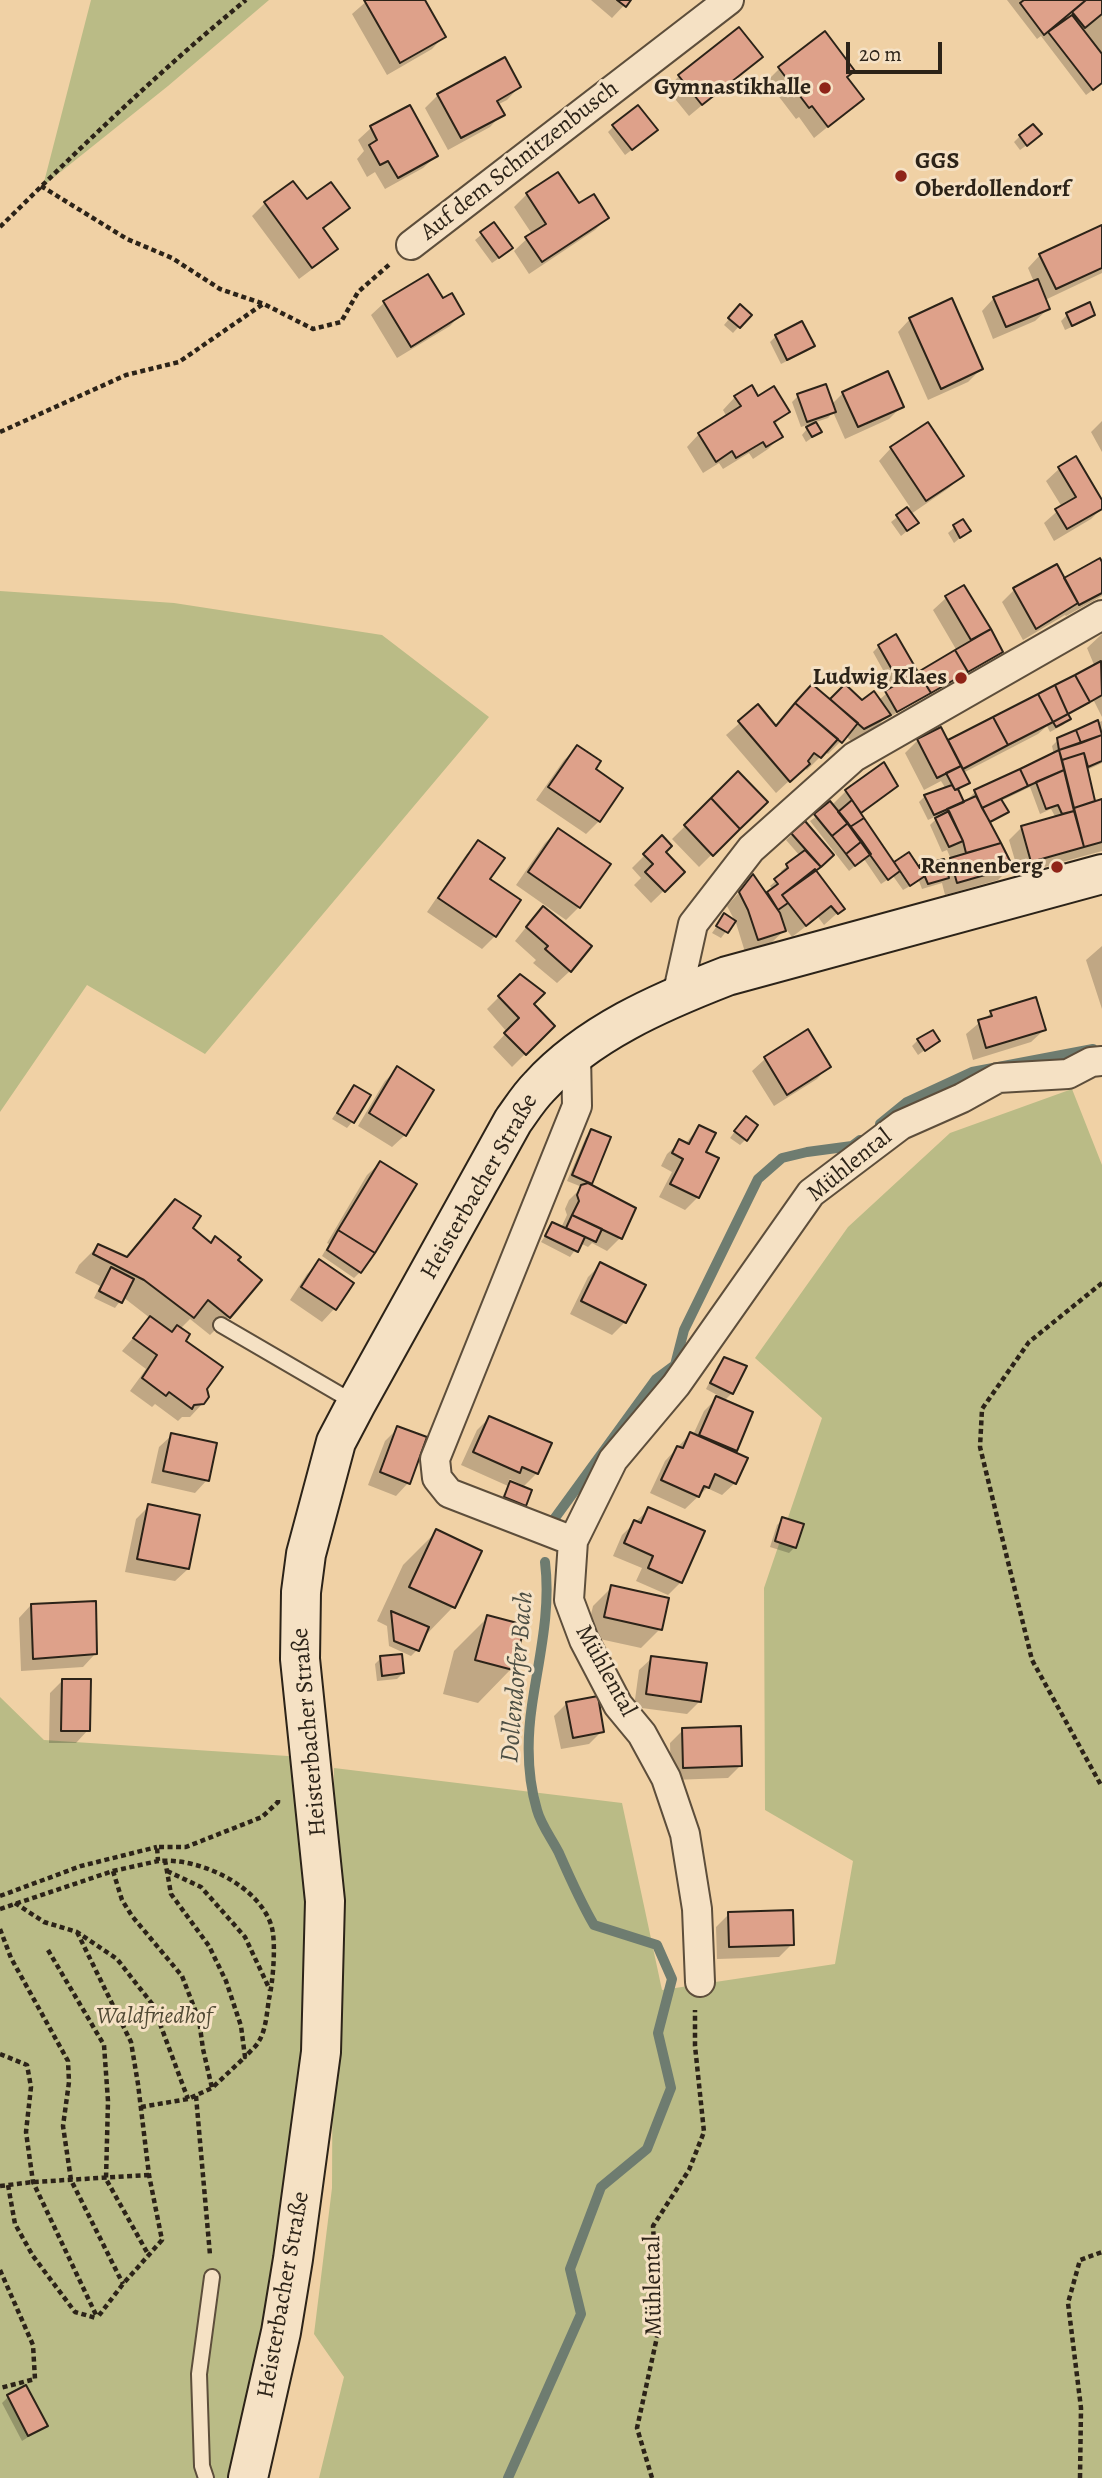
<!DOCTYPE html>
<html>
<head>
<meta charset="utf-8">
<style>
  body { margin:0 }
  #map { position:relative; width:1102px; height:2478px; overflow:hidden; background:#f0d1a5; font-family:Alegreya,serif }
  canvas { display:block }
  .scale { position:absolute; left:846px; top:42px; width:96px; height:32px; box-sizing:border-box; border:4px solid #2c2318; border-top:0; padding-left:9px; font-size:21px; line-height:24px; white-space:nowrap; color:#2c2318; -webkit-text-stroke:5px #f5e1c4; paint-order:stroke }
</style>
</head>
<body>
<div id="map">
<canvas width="1102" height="2478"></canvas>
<div class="scale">20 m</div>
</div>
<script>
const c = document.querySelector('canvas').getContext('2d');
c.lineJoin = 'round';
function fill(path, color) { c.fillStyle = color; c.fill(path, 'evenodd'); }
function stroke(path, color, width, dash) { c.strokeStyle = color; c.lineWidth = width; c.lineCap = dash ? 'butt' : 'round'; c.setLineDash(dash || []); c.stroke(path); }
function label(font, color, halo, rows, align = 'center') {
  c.font = font + ' Alegreya,serif'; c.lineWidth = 6; c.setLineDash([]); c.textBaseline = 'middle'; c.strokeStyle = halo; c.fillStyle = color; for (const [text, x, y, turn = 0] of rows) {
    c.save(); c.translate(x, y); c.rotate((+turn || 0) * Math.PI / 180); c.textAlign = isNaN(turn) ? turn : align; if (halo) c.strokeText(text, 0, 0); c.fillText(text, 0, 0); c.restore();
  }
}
const green = new Path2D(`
  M91,0H269L168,86L43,186Z
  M0,591L174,603L382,635L489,717L205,1054L87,985L0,1112Z
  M1072,1089L1102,1165V2478H319L344,2377L314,2334L332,2188L334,1768L622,1803L662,1990L835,1964L853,1861L765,1810L764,1588L822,1418L755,1358L848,1227L950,1133Z
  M0,1697L44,1740L303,1757L316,1899L306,2083L238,2478H0Z`);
const shadow = new Path2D(`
  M368,0H423L444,36L432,49L387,75L352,14Z
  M591,0H629L612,18Z
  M1007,0H1102V83L1086,95L1041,36L1037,39ZM1072,11L1073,13L1057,26L1056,24Z
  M825,34L846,78L862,99L814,138L799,117L796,119L767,81L779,69Z
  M760,57L689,116L667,89L679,76Z
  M519,87L507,100L497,105L502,114L490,127L448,150L425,108L438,95Z
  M613,127L650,136L625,155L608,132Z
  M371,128L436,156L423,168L385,189L375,172L367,177L357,159L364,151L358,140Z
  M1020,136L1034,140L1020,150L1014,142Z
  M557,174L578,206L607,218L595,230L529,274L514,251L532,234L514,207L527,194Z
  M293,183L307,201L348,208L322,230L335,249L323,261L299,279L252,216L265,203Z
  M493,225L505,254L492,263L475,240Z
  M1102,227V273L1045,300L1048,309L1035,321L993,339L982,311L994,298L1034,282L1028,268L1040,255Z
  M427,276L442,301L462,313L450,326L397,358L371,315L384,303Z
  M734,313L749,315L733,333L724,325Z
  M1093,314L1087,320L1065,330L1061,321L1067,315Z
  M910,319L981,369L968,382L928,400L898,332Z
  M776,336L813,346L807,351L781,364L770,342Z
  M843,393L902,406L889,419L845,439L833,412L828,418L801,427L792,402L798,396L831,405Z
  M735,397L758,398L788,411L775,424L781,436L768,449L753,459L749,453L723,469L719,463L703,473L687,447L699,434L727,417L723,410Z
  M1102,421V452L1091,432Z
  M807,429L820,432L806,442L802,435Z
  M891,448L962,476L949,488L911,514L917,523L901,536L891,522L910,507L879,461Z
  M1059,469L1102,504V508L1091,519L1054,541L1044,523L1062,507L1046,481Z
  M962,521L968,531L954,543L948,533Z
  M1102,560V596L1066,616L1065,615L1023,640L1002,602L1014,590L1063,580Z
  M963,587L1001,651L995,657L891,716L890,714L876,727L851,741L846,736L828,754L825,752L807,770L804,767L776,793L726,735L758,707L775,727L830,701L845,686L861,702L879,700L893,688L873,652L879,646L896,636L917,674L957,651L933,610L946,598Z
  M1102,634V717L1094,701L1067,715L1069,719L1063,725L1050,732L1047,726L1038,734L963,773L967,783L957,791V806L970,801L969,798L975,792L1054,755L1052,746L1058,740L1102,721V763L1087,770L1093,801L1088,805L1102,801V851L1019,874L1009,840L1022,827L1056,818L1051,809L1040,814L1030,787L1001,801L1007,812L989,824L1011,867L998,880L945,895L942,883L922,889L919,881L903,890L893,876L881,884L864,859L849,871L810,821L831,806L846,791L896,786L860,815L894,865L909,855L918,869L921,867H944L951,859L947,850L942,852L930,825L941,814L928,820L919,802L925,796L946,789L941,781L924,790L905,753L918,740L947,742L1095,667L1087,648Z
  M577,747L593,770L621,789L599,821L586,834L536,800L564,760Z
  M738,774L765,802L699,867L672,839Z
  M805,823L832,855L815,871L843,908L824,925L818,917L792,937L786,929L771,943L745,952L736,923L727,906L753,877L766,896L773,890L770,886L783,875L781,871L800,856L786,840Z
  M558,830L579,907L566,920L516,885L545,843Z
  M662,838L664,852L683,872L651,903L634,885L641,878L632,868Z
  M478,842L488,880L519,901L495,936L482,949L427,912L466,855Z
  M724,916L734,921L721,938L712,933Z
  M531,921L570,971L557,983L533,963L536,960L515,941Z
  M1102,946V1009L1086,960Z
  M520,976L533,1003L553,1026L512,1067L493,1047L507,1032L487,1009Z
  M991,1013L1044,1030L1031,1042L973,1060L966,1034Z
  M918,1040L937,1041L918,1055L912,1046Z
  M765,1059L829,1066L817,1079L774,1106L752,1071Z
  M397,1069L405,1135L392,1147L358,1126L385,1081Z
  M354,1087L352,1122L347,1128L332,1119Z
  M740,1124L746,1139L740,1145L730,1138Z
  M699,1127L704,1153L698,1197L685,1210L659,1197L672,1172L661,1166L667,1154L680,1142L685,1144Z
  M592,1131L590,1183L588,1185L620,1238L607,1251L592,1243L588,1247L580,1243L570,1257L541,1242L553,1224L561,1228L567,1215L565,1209L569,1200L582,1187L567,1181L586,1137Z
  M380,1163L360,1272L354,1278L322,1256L329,1244L327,1243L367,1175Z
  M175,1201L190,1228L210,1244L215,1238L229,1316L210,1335L190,1319L180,1329L205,1389L203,1403L190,1417H182L178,1421L155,1404L152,1407L130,1391L146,1369L122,1351L150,1318L123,1297L115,1308L94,1298L100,1286L75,1273L79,1265L98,1246L125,1258Z
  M319,1262L334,1309L322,1322L290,1300L307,1274Z
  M600,1265L643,1285L625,1322L612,1335L570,1314L588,1277Z
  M724,1359L745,1367L732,1393L724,1401L735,1450L732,1453L735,1483L722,1495L707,1488L685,1509L650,1493L665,1461L690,1434L693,1435L704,1411L719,1396L706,1389L718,1365Z
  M489,1418L537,1473L522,1488L524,1505L518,1511L499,1503L508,1486L461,1465L477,1430ZM510,1479L522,1485L521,1488L508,1482Z
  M398,1428L408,1483L396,1496L368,1485L385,1441Z
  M172,1435L207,1480L195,1493L151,1483L159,1447Z
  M149,1506L188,1569L175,1581L125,1572L136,1519Z
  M649,1509L681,1582L668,1595L636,1581L642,1568L613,1556L622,1535Z
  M783,1519L795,1547L789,1553L770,1547L777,1525Z
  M436,1532L480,1551L453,1607L422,1639L417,1650L411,1656L389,1646L387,1626L377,1621L403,1565Z
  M612,1587L660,1629L641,1648L586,1636L593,1606Z
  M31,1605L95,1654L83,1667L21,1671L19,1618Z
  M488,1617L511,1669L478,1703L443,1694L454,1651Z
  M381,1658L403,1673L397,1679L377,1681L375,1664Z
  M652,1658L700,1701L687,1714L634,1707L639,1670Z
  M63,1680L88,1730L76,1743H49L50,1693Z
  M567,1703L602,1731L589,1744L561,1749L554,1716Z
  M683,1730L741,1765L728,1778L671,1780L670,1743Z
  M729,1914L792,1944L779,1957L717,1959L716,1927Z
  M25,2388L46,2426L22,2441L2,2403L8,2397Z`);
const stream = new Path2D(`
  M880,1124L907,1102L972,1072L1093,1049
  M552,1522L656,1379L675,1365L684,1330L758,1179L782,1158L807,1152L852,1146L860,1140
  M508,2478L581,2314L570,2269L601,2187L647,2149L671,2088L658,2033L672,1979L657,1945L594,1925C580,1901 570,1878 559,1853C552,1839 541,1825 537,1810C527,1776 527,1739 532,1705C539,1657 551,1611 545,1562`);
const building = new Path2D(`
  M364,0H425L446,37L400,63Z
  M617,0H631L626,7Z
  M1024,0H1086L1044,35L1020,3Z
  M1086,0H1102V14L1085,28L1072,12Z
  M1072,15L1102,54V83L1093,90L1048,32Z
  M739,27L763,57L702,105L678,75Z
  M825,31L855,71L847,77L864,99L828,127L812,106L809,108L778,67Z
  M505,57L521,87L497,101L505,115L461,138L437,94Z
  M410,105L438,156L398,178L388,161L380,165L369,145L377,140L370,126Z
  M638,105L658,130L632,150L612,125Z
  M1033,124L1042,134L1027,146L1019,135Z
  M558,172L579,203L594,194L609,218L542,262L525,237L546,224L526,193Z
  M293,181L307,199L331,182L350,208L323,228L338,249L312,268L264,202Z
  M494,222L513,248L499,258L480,232Z
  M1102,225V268L1056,289L1039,254Z
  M428,274L443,298L452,293L464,314L411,347L383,301Z
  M1038,279L1050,309L1006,327L993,297Z
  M952,298L983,369L941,389L909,318Z
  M1090,302L1095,315L1072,326L1066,313Z
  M740,304L752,315L740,328L728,318Z
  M802,321L815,346L787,360L775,335Z
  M888,371L904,407L858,427L842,392Z
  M826,384L836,412L807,422L797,394Z
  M752,385L758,396L774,386L790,412L774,422L783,437L766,447L763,442L736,458L732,451L716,462L698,433L741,406L734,396Z
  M816,422L822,432L812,437L806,427Z
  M928,422L964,476L926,501L890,447Z
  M1076,456L1102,500V509L1067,529L1055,509L1076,497L1058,467Z
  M907,507L919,523L907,531L896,515Z
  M963,519L971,531L960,538L953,525Z
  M1100,558L1102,562V593L1079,605L1064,578Z
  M1057,564L1078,603L1036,629L1013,588Z
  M964,585L991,629L971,640L945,596Z
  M991,629L1003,652L968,672L955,650Z
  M896,634L918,672L899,682L878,645Z
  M955,650L968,672L931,693L918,672Z
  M1101,661L1102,695L1090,702L1075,675Z
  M918,672L931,693L897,712L885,691Z
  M1075,675L1090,702L1068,714L1055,685Z
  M812,684L858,723L842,743L795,703Z
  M845,684L862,700L874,691L891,715L864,729L830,699Z
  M1055,685L1068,714L1053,722L1038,694Z
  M1038,694L1053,722L1008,745L993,717Z
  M795,703L838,739L821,758L814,753L808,761L810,764L790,782L738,721L758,704L776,726Z
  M1068,714L1071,719L1056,727L1053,722Z
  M993,717L1008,745L963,769L948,740Z
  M1098,720L1102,735L1081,743L1076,730Z
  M941,727L961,766L937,778L917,739Z
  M1076,730L1081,743L1059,750L1057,738Z
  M1102,735V761L1088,767L1084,753L1062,760L1059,750Z
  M577,745L601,761L596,769L623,788L600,822L548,787Z
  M1059,750L1064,770L1028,786L1020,769Z
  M1084,753L1095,801L1074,808L1062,760Z
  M884,762L898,786L861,813L845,790Z
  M961,766L970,783L955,790L946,773Z
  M1020,769L1028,786L982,808L974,790Z
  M1064,770L1074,811L1062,814L1058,805L1046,809L1036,782Z
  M738,771L768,802L740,829L711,798Z
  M952,785L955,790L958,789L964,802L934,815L924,795Z
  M976,796L1001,843L966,853L963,841L947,809Z
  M711,798L740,829L713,856L684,825Z
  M1001,799L1009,812L990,822L982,808Z
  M1102,799V842L1084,847L1074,808Z
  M852,800L864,818L850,827L838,812Z
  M830,801L848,823L832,836L814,814Z
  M949,811L963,841L949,847L935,818Z
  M1074,811L1084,847L1031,862L1021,826Z
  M864,818L900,871L888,880L850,827Z
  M805,821L834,855L821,867L791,833Z
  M848,823L862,841L846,854L832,836Z
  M558,828L611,864L580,908L528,872Z
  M662,835L672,846L666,852L685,872L665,892L645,872L653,864L643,854Z
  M478,840L505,858L490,879L521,900L496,937L438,898Z
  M862,841L871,854L855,866L846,854Z
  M1001,843L1013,867L957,883L950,858Z
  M805,850L821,867L782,895L788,903L778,910L767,892L778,884L774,879L788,868L786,864Z
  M909,852L925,876L910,886L894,862Z
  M944,859L949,878L928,884L920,865Z
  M815,869L845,909L838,914L831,906L806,926L782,895Z
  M753,874L780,913L786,931L758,940L748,910L739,892Z
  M543,906L592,946L571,972L545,949L548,946L526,927Z
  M724,913L736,921L728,933L716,926Z
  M520,974L545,993L534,1004L555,1026L526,1055L504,1033L519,1018L498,996Z
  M1036,997L1046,1030L986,1048L978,1020L992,1016L990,1011Z
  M808,1029L831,1067L787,1095L764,1057Z
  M933,1030L940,1041L925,1051L917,1039Z
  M397,1066L434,1090L406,1136L369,1113Z
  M354,1085L371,1095L354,1123L337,1113Z
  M746,1116L758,1125L747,1141L734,1131Z
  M699,1125L716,1133L706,1152L719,1158L699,1198L670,1184L683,1159L672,1153L679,1139L689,1144Z
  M591,1129L611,1137L592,1184L572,1175Z
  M380,1161L417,1184L375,1253L338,1230Z
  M588,1183L636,1208L622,1239L572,1215L579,1201L577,1195L581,1185Z
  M175,1199L201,1216L193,1228L211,1243L215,1236L241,1257L238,1260L262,1280L230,1318L208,1300L194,1318L144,1280L93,1254L98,1244L127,1257Z
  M572,1215L602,1229L596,1242L566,1228Z
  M552,1222L585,1237L578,1252L545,1236Z
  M338,1230L375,1253L361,1273L327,1250Z
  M319,1259L354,1283L336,1310L301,1287Z
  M600,1262L646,1285L626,1323L581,1301Z
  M111,1267L134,1279L122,1303L99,1291Z
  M150,1316L172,1332L177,1325L190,1334L186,1341L223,1367L207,1389L209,1397L204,1404L194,1405L192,1409L169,1392L166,1396L142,1378L157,1355L133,1338Z
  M724,1357L747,1366L733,1394L710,1383Z
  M716,1396L753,1412L737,1451L699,1435Z
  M489,1416L552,1443L538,1474L522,1467L520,1473L473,1452Z
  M397,1426L427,1437L410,1484L380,1472Z
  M690,1432L748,1458L736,1484L715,1474L709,1488L704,1486L699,1497L661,1480L677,1446L683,1448Z
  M171,1433L217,1443L209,1481L163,1471Z
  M510,1481L532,1490L526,1506L504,1497Z
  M148,1504L200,1515L189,1569L137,1559Z
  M648,1507L705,1531L682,1583L648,1568L653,1556L624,1543L634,1520L641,1523Z
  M782,1517L804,1524L796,1548L775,1541Z
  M436,1529L482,1551L455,1608L409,1587Z
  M611,1585L669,1598L662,1630L604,1617Z
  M96,1601L97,1654L33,1659L31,1604Z
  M391,1611L429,1627L419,1651L394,1641Z
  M487,1615L525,1625L513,1670L475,1660Z
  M402,1654L404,1673L382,1676L380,1656Z
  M651,1656L707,1663L701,1702L646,1694Z
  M62,1679H91L90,1731H61Z
  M598,1696L604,1732L573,1738L566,1702Z
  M741,1726L742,1766L683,1768L682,1728Z
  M793,1910L794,1945L729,1947L728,1912Z
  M26,2385L48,2426L28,2436L7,2395Z`);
const path = new Path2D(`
  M41,186L127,239L172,258L220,289L264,304L313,329L341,322L358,292L391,263
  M0,227C80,148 159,71 246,0
  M0,432L126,375L179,362L263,304
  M1102,1283L1029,1342L982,1409L980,1447L1032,1660L1102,1787
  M165,1860L171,1894L209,1946L226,1981L241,2026L245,2057C249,2052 256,2047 259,2041C266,2030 267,2011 269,1999C273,1982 276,1945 272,1928C261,1886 199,1857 158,1861L157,1847H186L262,1817L278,1802V1798
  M113,1871L122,1900L132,1916L182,1976L199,2020L203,2049L212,2088
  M167,1871L201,1887L245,1937L270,1990
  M0,1896L81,1866L157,1847
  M15,1903L44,1922L77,1932L117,1959L153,2005L188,2099
  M0,1909L113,1871L158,1861
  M0,1929L11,1958L68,2061L69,2082L63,2126L71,2180L123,2284
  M77,1932L131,2042L138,2084L149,2175L162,2240L123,2284L97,2318
  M48,1950L104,2045L108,2101L106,2179L148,2254
  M0,2054L27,2065L31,2087L26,2132L33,2182L97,2317
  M196,2096L210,2255
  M141,2107L188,2099L212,2088L245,2057
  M8,2185L15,2224L33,2256L75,2312L96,2318
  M0,2186L33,2182L149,2175
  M0,2270L33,2345L35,2379L0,2388
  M652,2478L637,2428L659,2328L653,2226L689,2170L704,2132L695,2046V2010
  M1080,2478L1081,2408L1068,2303L1080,2260L1102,2252`);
const service = new Path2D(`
  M221,1325L355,1403
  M206,2478L202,2466L199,2374L212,2277`);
const minor = new Path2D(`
  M411,245L729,0
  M677,996L693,924L751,849L854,757L1102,615
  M573,1541L449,1493L437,1478L435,1459L577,1106L576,1054
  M700,1982L697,1909L685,1834L666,1778L642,1734L618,1705L584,1640L569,1600L573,1541L613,1460L676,1385L811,1193L901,1125L962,1098L998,1078L1068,1074L1091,1062L1102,1061`);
const secondary = new Path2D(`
  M248,2478L281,2332L293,2259L321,2052L325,1901L300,1659L301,1592L306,1554L336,1442L356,1404L513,1121C521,1110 529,1097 539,1087C588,1033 660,1002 727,976L1102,874`);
const markers = [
  [825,88,7,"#8f2418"],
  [901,176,7,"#8f2418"],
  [961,678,7,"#8f2418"],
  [1057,867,7,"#8f2418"]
];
const poiNames = [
  ["Gymnastikhalle",811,88],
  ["GGS",915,162,"left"],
  ["Oberdollendorf",915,190,"left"],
  ["Ludwig Klaes",947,678],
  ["Rennenberg",1043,867]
];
const streetNames = [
  ["Auf dem Schnitzenbusch",520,161,-38],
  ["Mühlental",850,1166,-39],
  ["Heisterbacher Straße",480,1187,-60],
  ["Mühlental",605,1671,61],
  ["Heisterbacher Straße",310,1732,-95],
  ["Mühlental",654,2286,-91],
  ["Heisterbacher Straße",284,2295,-80]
];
const parkNames = [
  ["Waldfriedhof",154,2017]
];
const waterNames = [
  ["Dollendorfer Bach",518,1677,-85]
];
fill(green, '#babb86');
fill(shadow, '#0003');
stroke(stream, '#6e7c70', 10);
fill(building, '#dea18a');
stroke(building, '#2c2318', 2);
stroke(service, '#5d4e3b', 18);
stroke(minor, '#5d4e3b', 32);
stroke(secondary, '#2c2318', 42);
stroke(path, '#2c2318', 4.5, [5, 3.5]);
stroke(service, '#f5e1c4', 14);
stroke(minor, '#f5e1c4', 28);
stroke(secondary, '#f5e1c4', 38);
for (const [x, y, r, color] of markers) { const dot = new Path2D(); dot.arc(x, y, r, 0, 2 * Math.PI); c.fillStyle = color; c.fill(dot); stroke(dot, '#f5e1c4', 2.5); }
label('bold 24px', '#2c2318', '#f5e1c4', poiNames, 'right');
label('24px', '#2c2318', '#f5e1c4', streetNames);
label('italic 24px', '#504934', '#f5e1c4', parkNames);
label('italic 26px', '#4d4f44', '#f5e1c4', waterNames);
</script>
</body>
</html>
